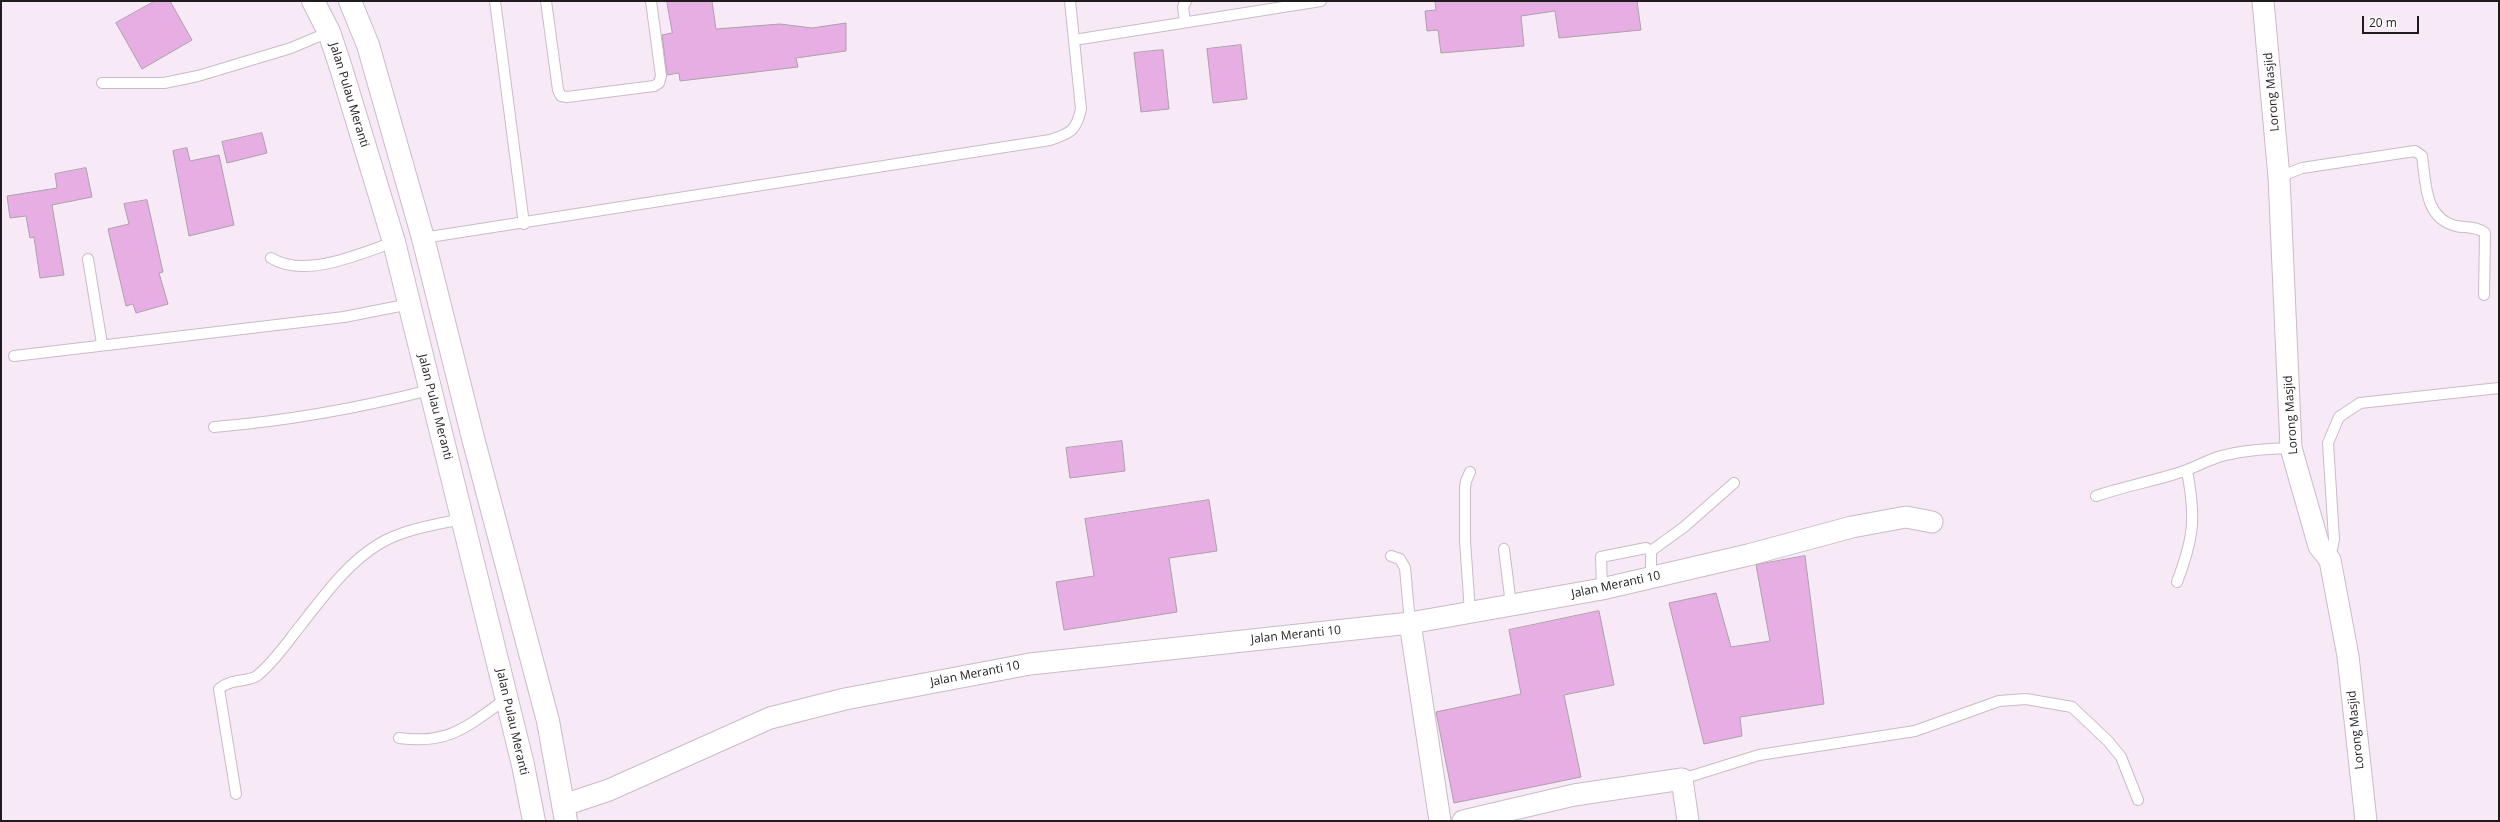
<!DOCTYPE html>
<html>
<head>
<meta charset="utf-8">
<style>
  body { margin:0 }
  #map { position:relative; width:2500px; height:822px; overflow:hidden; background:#f8e9f6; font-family:"Open Sans",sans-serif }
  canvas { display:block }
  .frame { position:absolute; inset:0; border:2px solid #201b1f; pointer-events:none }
  .scale { position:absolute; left:2362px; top:16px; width:57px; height:18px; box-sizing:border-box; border:2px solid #201b1f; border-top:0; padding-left:5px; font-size:12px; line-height:14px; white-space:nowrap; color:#201b1f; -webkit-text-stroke:3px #fff; paint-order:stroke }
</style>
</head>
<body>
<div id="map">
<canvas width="2500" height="822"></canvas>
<div class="frame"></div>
<div class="scale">20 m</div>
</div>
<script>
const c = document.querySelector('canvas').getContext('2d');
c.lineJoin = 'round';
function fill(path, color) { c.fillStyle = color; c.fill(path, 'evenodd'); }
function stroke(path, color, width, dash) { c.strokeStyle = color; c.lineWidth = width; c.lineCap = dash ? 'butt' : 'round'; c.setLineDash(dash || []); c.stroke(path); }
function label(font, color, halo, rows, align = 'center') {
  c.font = font + ' "Open Sans",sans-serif'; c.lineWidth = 4; c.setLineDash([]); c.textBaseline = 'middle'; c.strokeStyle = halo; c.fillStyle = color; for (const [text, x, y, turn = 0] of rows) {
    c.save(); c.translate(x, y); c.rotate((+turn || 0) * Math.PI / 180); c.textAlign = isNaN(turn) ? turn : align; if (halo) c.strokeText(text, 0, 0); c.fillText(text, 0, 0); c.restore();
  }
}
const building = new Path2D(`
  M155,1H170L192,40L142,69L116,23Z
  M667,1H712L716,29L780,24L812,28L846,23V51L796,58L798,67L680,81L679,73L667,75L662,35L672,33Z
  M1445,1H1637L1641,30L1559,38L1555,11L1521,16L1524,46L1441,53L1438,30L1427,31L1425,11L1436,10L1435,2Z
  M1241,45L1247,99L1213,103L1207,49Z
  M1163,50L1169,109L1141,112L1134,53Z
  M262,133L267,153L227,163L222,142Z
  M187,148L190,161L219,155L234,225L189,236L173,151Z
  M86,168L92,197L52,205L64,275L40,278L34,237L30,238L26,216L10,218L7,196L57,188L55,174Z
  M147,200L163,272L159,273L168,304L136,313L133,304L126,306L108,229L129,224L124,204Z
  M1122,441L1125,471L1070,478L1066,448Z
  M1209,500L1217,551L1169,558L1177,612L1064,630L1056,582L1094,576L1085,519Z
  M1805,556L1824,704L1740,717L1742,736L1704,744L1669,603L1716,593L1731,647L1770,641L1756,565Z
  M1599,611L1614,685L1564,695L1581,777L1454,803L1436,712L1521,694L1509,630Z`);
const service = new Path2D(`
  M495,1L524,224
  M546,1L558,90L561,96L567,97L654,86L659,83L661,76L651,1
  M1185,22L1183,7L1186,1
  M1074,40L1321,1
  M102,83H164L198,76L291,48L329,32
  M2279,177L2302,168L2415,151L2422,156C2426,183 2424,218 2456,226C2466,228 2476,226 2485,233L2484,295
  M423,238L1050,140C1071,133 1076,131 1081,109L1070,1
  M271,258C305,279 359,254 394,242
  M88,259L102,344
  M14,356L344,317L410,304
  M214,427C287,421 359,408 430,390
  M2096,496C2122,487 2149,482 2175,474C2190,470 2204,462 2218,457C2242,450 2266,449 2291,448
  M1504,549L1511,605
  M1391,556L1400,559L1405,568L1410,623
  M2330,559L2334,539L2328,443L2339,417L2360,403L2499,388
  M1651,577V551L1684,527L1734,483
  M2177,582C2194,537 2196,518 2187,471
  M1602,589L1601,557L1646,548L1651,551
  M1470,612L1465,541V487L1466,481L1470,472
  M399,738C449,745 468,726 507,698
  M1682,779L1759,755L1915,731L1999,701L2026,699L2072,707L2108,741L2121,757L2138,800
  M236,794L219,689C233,677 249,683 258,675C275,661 288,641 301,625C323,597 347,563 379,544C404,529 434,525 462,519`);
const minor = new Path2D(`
  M2263,1L2279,177L2291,448L2319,546L2330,560L2348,656L2366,821
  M1410,623L1440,821
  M564,805L609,790L770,718L845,699L1030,664L1410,623L1602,589L1748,555L1852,527L1906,517L1932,522
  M1463,821L1574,795L1682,779L1688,821`);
const primary = new Path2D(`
  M313,1L329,32L341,68L394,242L523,765L534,821
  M350,1L368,45L423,238L473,438L548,721L566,821`);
const streetNames = [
  ["Lorong Masjid",2272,92,-95],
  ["Jalan Pulau Meranti",349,95,73],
  ["Jalan Pulau Meranti",435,407,76],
  ["Lorong Masjid",2291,415,-94],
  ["Jalan Meranti 10",1616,585,-12],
  ["Jalan Meranti 10",1296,635,-6],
  ["Jalan Meranti 10",975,674,-11],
  ["Jalan Pulau Meranti",512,722,77],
  ["Lorong Masjid",2356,730,-96]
];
fill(building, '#e6aee2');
stroke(building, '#ad9fac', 1);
stroke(service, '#c9bbc8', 12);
stroke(minor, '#c9bbc8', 23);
stroke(primary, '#c9bbc8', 24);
stroke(service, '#fff', 10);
stroke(minor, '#fff', 21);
stroke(primary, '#fff', 22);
label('12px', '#201b1f', '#fff', streetNames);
</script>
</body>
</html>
